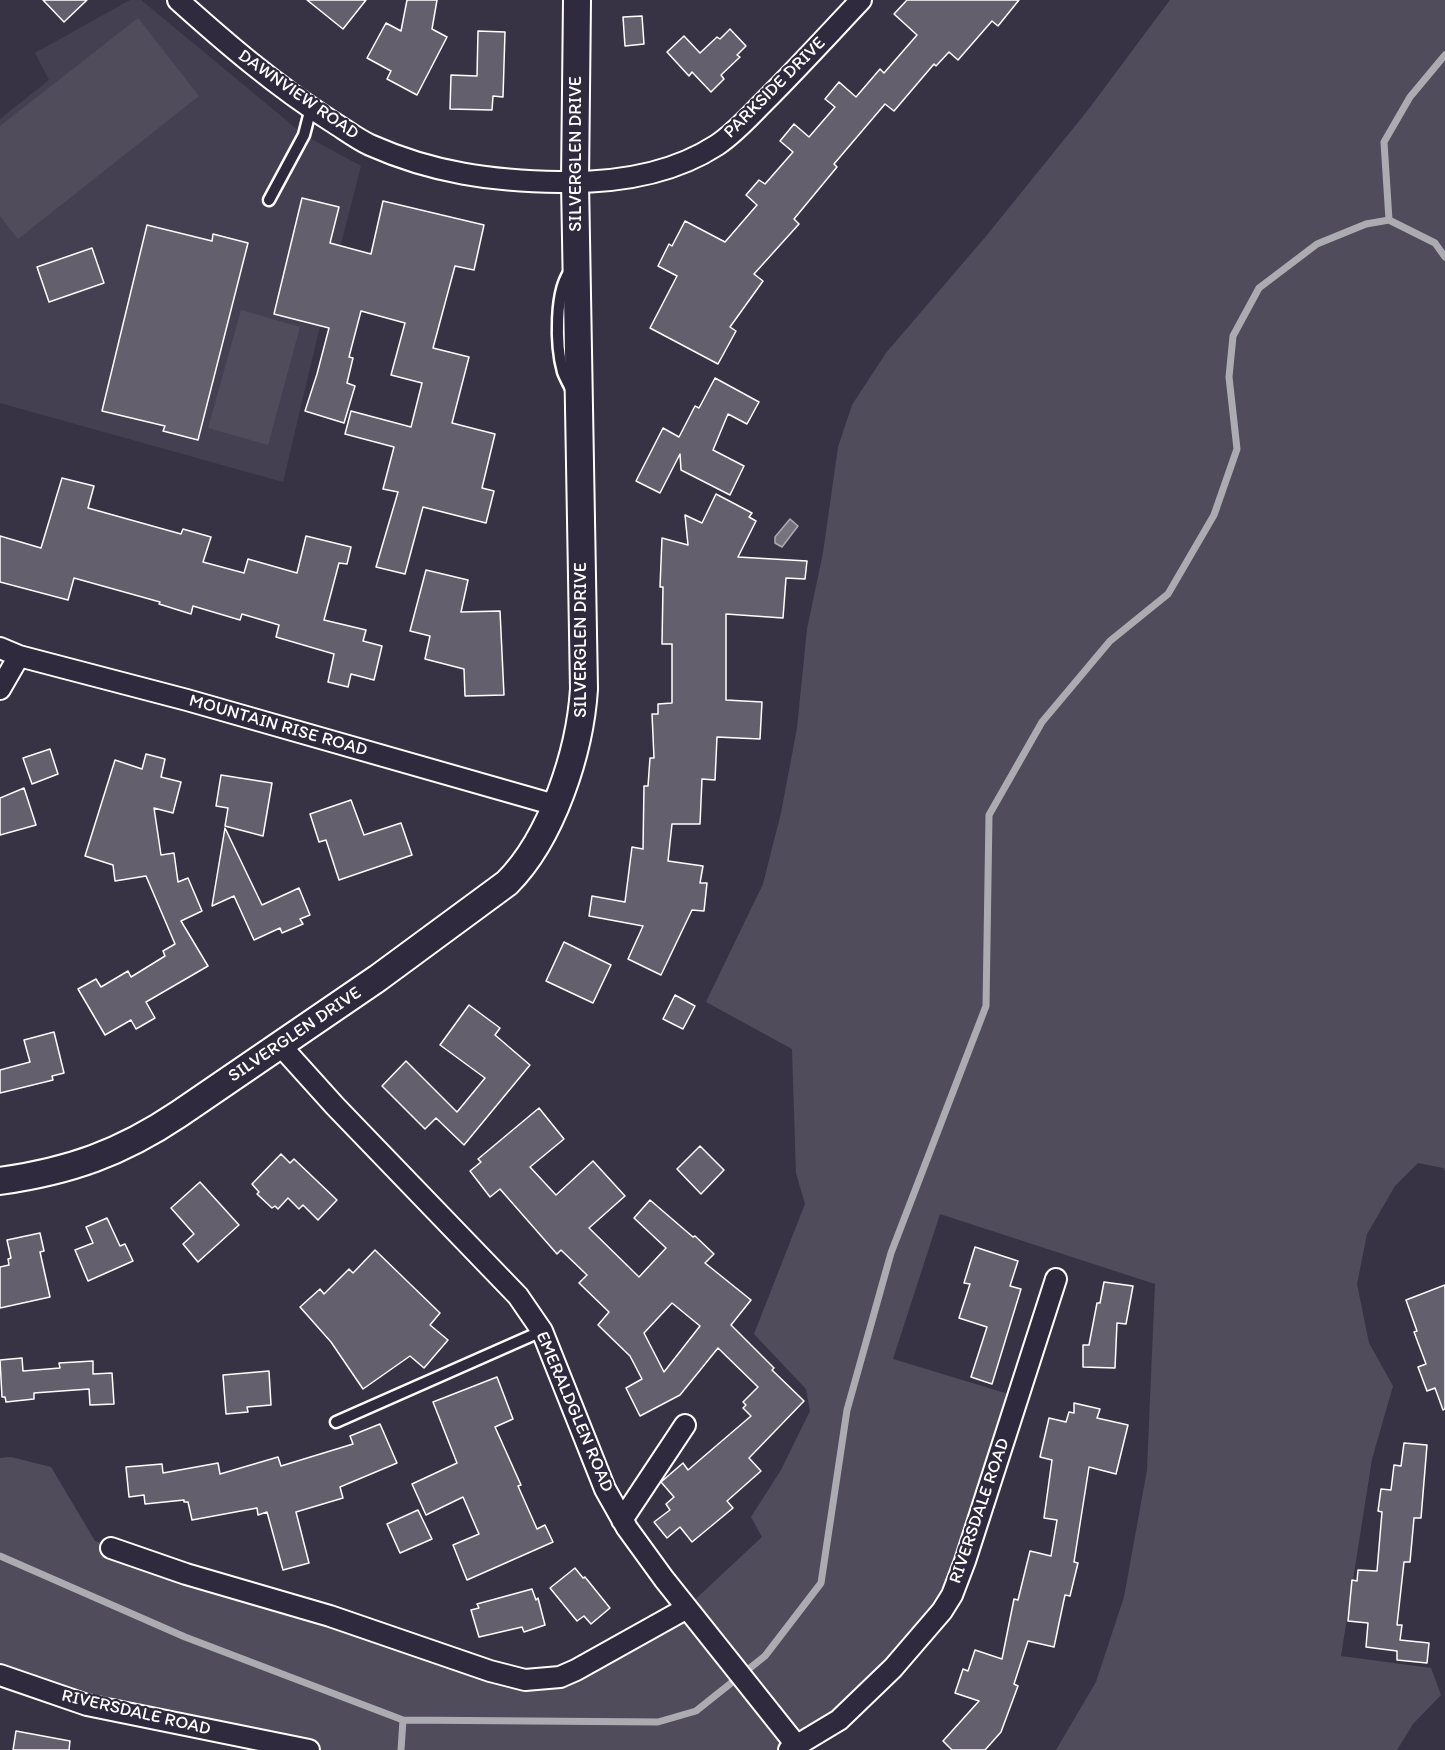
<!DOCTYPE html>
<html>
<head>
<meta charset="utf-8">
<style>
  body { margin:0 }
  canvas { display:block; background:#373345 }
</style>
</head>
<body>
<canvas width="1445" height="1750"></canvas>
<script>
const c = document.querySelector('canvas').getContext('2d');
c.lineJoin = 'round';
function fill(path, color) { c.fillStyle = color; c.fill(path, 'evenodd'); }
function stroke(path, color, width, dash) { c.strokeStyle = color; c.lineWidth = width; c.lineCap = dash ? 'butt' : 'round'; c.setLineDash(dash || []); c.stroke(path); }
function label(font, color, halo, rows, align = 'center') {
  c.font = font + ' Itim,sans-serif'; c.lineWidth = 4.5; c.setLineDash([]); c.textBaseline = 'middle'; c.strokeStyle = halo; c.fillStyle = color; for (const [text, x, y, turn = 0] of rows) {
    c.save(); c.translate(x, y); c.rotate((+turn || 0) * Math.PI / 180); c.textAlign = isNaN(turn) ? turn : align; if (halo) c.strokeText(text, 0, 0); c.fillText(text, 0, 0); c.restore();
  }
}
const built = new Path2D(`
  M130,0H141L304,135L361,166L319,330L283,482L0,403V119L49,80L35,53Z`);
const green = new Path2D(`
  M1170,0H1445V1171L1443,1168L1418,1163L1395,1186L1367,1234L1357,1284L1369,1343L1393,1386L1372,1459L1341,1656L1431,1668L1441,1695L1413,1724L1397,1750H1056L1096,1682L1124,1597L1147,1470L1155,1284L940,1214L893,1359L1015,1396L954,1588L893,1664L789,1750H294L0,1678V1458L11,1457L51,1467L95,1541L189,1573L544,1679L686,1608L762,1537L751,1517L781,1470L810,1411L806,1389L754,1334L805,1204L796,1173L792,1049L706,1002L763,884L781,813L797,728L807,629L823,553L838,447L852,405L886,353L987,235L1088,110Z
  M138,18L199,96L18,239L0,216V126Z
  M241,310L300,327L268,445L208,428Z`);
const water = new Path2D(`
  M790,519L798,526L782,547L775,543V537Z`);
const stream = new Path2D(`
  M1389,220L1384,142L1410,97L1445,55
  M0,1556L185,1637L403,1720L658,1722L696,1711L765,1656L821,1583L847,1410L891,1253L986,1006L989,815L1042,722L1110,641L1168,594L1214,515L1237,449L1229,377L1233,336L1259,288L1317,244L1366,224L1389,220L1435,243L1445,257
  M401,1750L403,1720`);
const building = new Path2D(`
  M43,0H87L64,22Z
  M307,0H366L343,29Z
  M407,0H437L432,29L447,37L417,95L387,79L391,71L367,58L386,23L401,31Z
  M907,0H1019L998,26L992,21L958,60L949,52L936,66L934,64L894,111L885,104L834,164L837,167L794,219L799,224L754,274L763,281L730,327L736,331L718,364L650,328L677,276L658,266L669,244L672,246L685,221L725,242L757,205L746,195L759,180L765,184L793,152L780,141L794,124L809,137L835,107L825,99L839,82L856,97L880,69L884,73L917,35L894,14Z
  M642,16L644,44L625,46L623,17Z
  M730,29L746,46L737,55L740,57L721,75L724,79L711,92L692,72L689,76L667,52L684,36L700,53L717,37L720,39Z
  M478,31L505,32L503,97L493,96L492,110L450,109L451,75L477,76Z
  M302,198L339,207L330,243L371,254L383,201L484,225L474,270L455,266L433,348L469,357L452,423L495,434L482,488L494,491L486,523L423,507L405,574L376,567L398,492L383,489L394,447L345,434L351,411L411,427L422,383L391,375L405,323L361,311L349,357L353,358L347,383L355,386L344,423L305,411L317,374L329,328L274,314Z
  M147,225L212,241L213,234L248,243L198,440L163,431L165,426L102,411Z
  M92,248L104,283L49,302L37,267Z
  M715,378L759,402L747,424L728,414L713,450L744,466L730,495L681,470L680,454L660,493L636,481L663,428L679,437L695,406L699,408Z
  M62,478L94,486L88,508L181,534L183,529L211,537L203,562L244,573L248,559L297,573L306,536L351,547L347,564L339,563L324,620L366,630L363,641L382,646L374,680L351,674L348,687L328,682L334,654L276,637L279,625L242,614L240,620L193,606L191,614L159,604L160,602L74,578L68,600L0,582V536L41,548Z
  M716,494L752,513L749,517L756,521L738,557L807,561L805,579L786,578L783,618L726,614V700L762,702L760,739L717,737L715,780L702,779L700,824H672L668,861L703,866L700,883H707L704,911L692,910L661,975L628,959L643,926L589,916L592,896L625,902L632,847L643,849L644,786H648L650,758H654L652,714H658V704L672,703V644H662L663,587H660L662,538L688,545L685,515L702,523Z
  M426,570L468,580L461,612L500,611L504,695L465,696L464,669L425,659L430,636L410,631Z
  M50,749L58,774L32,784L23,758Z
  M146,754L165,759L161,777L181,782L173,813L154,808L161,855L174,853L178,882L188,878L202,911L181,921L208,966L146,1002L155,1018L136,1029L131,1020L105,1035L78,989L96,979L101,987L128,971L131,977L165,956L163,951L175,944L146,876L115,881L113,865L85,856L115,760L142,769Z
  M221,775L272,783L263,836L225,826L228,808L216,806Z
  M24,788L36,825L0,835V798Z
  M351,800L364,835L401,823L412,855L339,880L326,840L319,842L310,814Z
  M225,828L262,905L299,888L310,915L300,919L303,924L282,933L280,928L254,940L234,896L212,906Z
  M564,942L611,965L593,1003L546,981Z
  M675,995L695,1006L683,1029L663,1019Z
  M469,1005L500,1028L495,1035L530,1065L464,1145L436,1118L425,1129L382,1086L406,1061L457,1112L485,1078L440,1045Z
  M54,1032L64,1073L52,1076L53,1080L0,1093V1070L30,1062L24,1040Z
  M539,1108L564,1139L530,1167L556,1195L593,1161L625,1196L589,1228L639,1277L666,1248L634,1218L650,1200L693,1237L695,1236L714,1254L705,1263L751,1300L731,1325L774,1368L772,1370L804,1401L749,1458L761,1471L727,1501L733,1508L692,1542L680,1527L667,1538L654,1522L670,1510L666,1504L674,1497L661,1482L683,1463L688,1470L751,1416L743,1408L746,1405L743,1402L758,1387L718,1348L680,1395L640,1416L626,1388L642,1379L630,1356L598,1325L609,1312L579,1283L587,1275L561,1250L557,1254L500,1189L490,1197L470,1171L481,1162L478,1159ZM672,1303L700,1326L664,1372L644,1333Z
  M700,1146L724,1170L701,1194L677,1169Z
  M281,1154L290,1163L294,1159L337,1200L318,1220L303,1205L299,1209L288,1198L278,1209L275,1206L272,1208L257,1194L259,1192L252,1184Z
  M200,1182L239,1225L198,1262L183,1244L194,1234L171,1208Z
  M107,1218L120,1246L125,1244L133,1261L88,1281L75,1250L93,1243L86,1227Z
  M40,1233L44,1251L40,1252L50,1297L0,1308V1267L9,1265L8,1259L11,1258L7,1240Z
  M975,1247L1018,1261L1010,1286L1021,1289L992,1384L971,1377L987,1327L959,1318L970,1284L964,1283Z
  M375,1250L440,1313L430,1325L448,1340L424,1368L410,1356L363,1389L331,1342L300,1307L320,1289L324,1294L349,1269L353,1273Z
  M1104,1282L1133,1286L1126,1324L1117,1323L1115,1368L1083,1367V1345H1089L1097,1303H1100Z
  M1445,1285V1409L1443,1410L1435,1388L1427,1391L1418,1367L1426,1364L1414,1332L1417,1331L1406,1300Z
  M22,1358L23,1371L60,1368L59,1363L93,1361V1374L112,1373L114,1404L90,1405L89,1389L34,1393V1399L6,1402L5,1397H2L0,1360Z
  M269,1371L271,1405L247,1407L248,1412L226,1414L223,1375Z
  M497,1377L513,1419L495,1427L521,1485L518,1486L537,1529L545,1525L553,1542L467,1580L453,1545L479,1534L463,1497L426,1515L412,1484L457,1463L433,1402Z
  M1074,1403L1100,1409L1097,1418L1128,1425L1116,1474L1089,1467L1074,1562L1078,1563L1070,1596L1065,1595L1054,1647L1028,1641L1014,1684L1018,1686L1001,1732L985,1750H952L943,1741L979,1701L955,1693L963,1669L968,1671L975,1650L1002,1659L1014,1599L1018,1600L1030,1551L1051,1556L1057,1520L1044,1518L1052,1460L1040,1457L1049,1418L1066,1422L1069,1412L1074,1413Z
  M380,1424L397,1463L340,1487L343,1498L296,1512L309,1563L283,1570L267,1512L258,1515L257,1508L192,1520L188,1502H184V1500L145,1504L144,1495L129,1497L126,1467L162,1464L163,1473L218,1463L220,1474L278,1457L281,1466L353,1444L350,1436Z
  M1404,1443L1427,1445L1421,1518H1414L1410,1562H1404L1397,1625H1402L1400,1640L1429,1643L1427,1663L1397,1660V1651L1366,1647L1368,1623L1348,1621L1352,1580L1357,1581L1358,1570L1377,1571L1382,1512L1378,1511L1381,1489L1391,1490L1394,1465L1401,1466Z
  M418,1510L432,1539L400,1553L387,1524Z
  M575,1568L583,1578L585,1577L610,1608L591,1624L584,1616L577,1621L550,1588Z
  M532,1589L536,1600L538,1598L545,1625L524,1632L522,1627L479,1637L471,1610L479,1608L477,1604Z
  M16,1731L70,1741L69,1750H13Z`);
const service = new Path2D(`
  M269,200L304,135L311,108
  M571,389C569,384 565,378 563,372C556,347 554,288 572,269
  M336,1422L542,1331`);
const minor = new Path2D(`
  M178,0C227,44 276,86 331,121C344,129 357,139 370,145C433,173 492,181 560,182C614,183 671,175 717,145C735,133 749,117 764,102C797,69 829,34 861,0
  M0,648L19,656L187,700L555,805
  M0,689L19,656
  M280,1045L335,1106L518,1296L542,1331L605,1489L627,1528L664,1579L797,1746
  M622,1520L685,1425
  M111,1548L186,1574L330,1616L490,1671L525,1680L560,1677L576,1670L687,1608
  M0,1675L87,1705L309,1750
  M789,1750L839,1720L893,1668L942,1611L952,1595L965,1561L1056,1279`);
const tertiary = new Path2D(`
  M0,1181C70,1171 121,1153 179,1114L378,978L507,883C552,838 580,752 584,689L575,182L577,0`);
const streetNames = [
  ["PARKSIDE DRIVE",775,88,-45],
  ["DAWNVIEW ROAD",298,95,35],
  ["SILVERGLEN DRIVE",576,154,-90],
  ["SILVERGLEN DRIVE",581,640,-90],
  ["MOUNTAIN RISE ROAD",278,726,16],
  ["SILVERGLEN DRIVE",295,1035,-34],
  ["EMERALDGLEN ROAD",574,1412,67],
  ["RIVERSDALE ROAD",980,1511,-71],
  ["RIVERSDALE ROAD",136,1713,13]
];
fill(built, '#444051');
fill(green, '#514c5c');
fill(water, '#76737f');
stroke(water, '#adabb2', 1.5);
stroke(stream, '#adabb2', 7);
fill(building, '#635f6d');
stroke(building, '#fff', 1.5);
stroke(service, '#fff', 15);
stroke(minor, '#fff', 24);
stroke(tertiary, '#fff', 30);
stroke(service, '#2f2a3d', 10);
stroke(minor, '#2f2a3d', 20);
stroke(tertiary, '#2f2a3d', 26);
label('18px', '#fff', '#2f2a3d', streetNames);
</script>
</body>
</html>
